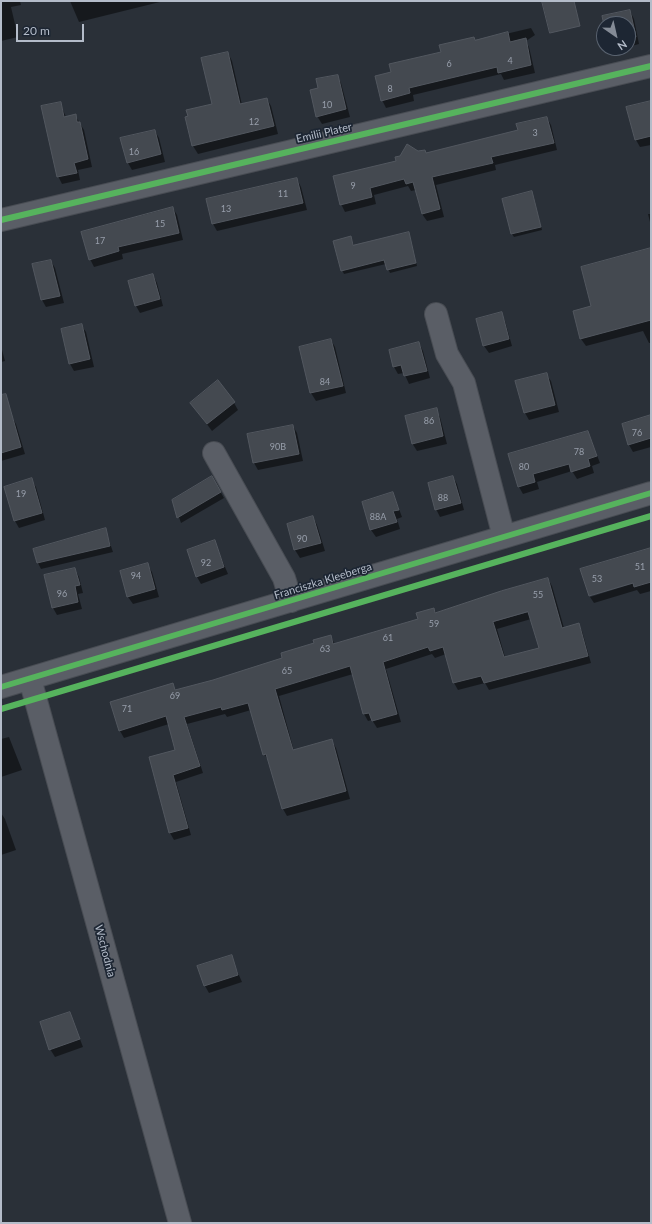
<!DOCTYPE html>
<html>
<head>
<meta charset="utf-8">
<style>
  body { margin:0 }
  #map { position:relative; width:652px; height:1224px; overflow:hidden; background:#2a3038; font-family:Lato,sans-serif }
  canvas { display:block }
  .frame { position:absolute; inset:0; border:2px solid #b4bcc9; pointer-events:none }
  .north { position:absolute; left:596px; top:16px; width:40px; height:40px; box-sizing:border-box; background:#1d2633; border:1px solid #59626f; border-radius:50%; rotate:146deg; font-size:11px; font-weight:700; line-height:16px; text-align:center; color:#b4bcc9 }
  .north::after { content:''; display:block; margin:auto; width:14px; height:18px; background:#848b96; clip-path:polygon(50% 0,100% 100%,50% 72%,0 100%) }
  .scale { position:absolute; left:16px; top:24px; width:68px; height:18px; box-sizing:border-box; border:2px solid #b4bcc9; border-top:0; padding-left:5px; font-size:12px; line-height:14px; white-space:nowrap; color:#b4bcc9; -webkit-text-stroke:3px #1d2633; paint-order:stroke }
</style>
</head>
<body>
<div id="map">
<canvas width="652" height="1224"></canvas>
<div class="frame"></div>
<div class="north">N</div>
<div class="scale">20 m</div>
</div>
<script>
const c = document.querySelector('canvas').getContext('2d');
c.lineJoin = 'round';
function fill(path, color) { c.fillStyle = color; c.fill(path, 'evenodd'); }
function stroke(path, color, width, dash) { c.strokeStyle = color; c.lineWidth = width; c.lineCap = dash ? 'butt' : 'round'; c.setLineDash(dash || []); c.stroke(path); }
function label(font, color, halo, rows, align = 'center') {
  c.font = font + ' Lato,sans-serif'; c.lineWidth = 3.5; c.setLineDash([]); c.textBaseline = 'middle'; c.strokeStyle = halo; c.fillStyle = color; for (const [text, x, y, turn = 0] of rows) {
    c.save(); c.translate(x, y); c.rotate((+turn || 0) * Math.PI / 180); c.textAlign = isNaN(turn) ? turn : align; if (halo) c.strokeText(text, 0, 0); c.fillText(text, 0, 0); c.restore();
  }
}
const shadow = new Path2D(`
  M1,1H20L21,5L11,7L18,37L1,41Z
  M70,1H164L79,22Z
  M630,11L634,19L639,44L628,47Z
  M531,28L535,35L526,41L529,47L535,73L504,80L501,74L413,95L414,101L386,108L382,100L392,72L476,41Z
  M612,48H621L613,50Z
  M228,53L232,61L242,105L267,99L271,106L278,134L198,154L193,146L186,118L213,105Z
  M337,76L341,83L350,117L322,124L317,116Z
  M651,102V145L640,147L636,140L627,108Z
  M60,103L66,117L75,115L84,130L92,167L78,170L80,180L62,184L58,176Z
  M547,118L551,125L557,150L495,165L496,170L436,185L444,217L427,221L422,214L416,190L411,191L408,186L374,195L376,204L345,212L341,204L397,162L418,152L426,154L519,130Z
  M155,131L159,138L165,162L132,170L128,163Z
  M297,179L301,187L307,210L217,231L213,224Z
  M533,196L542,230L514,237L512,234Z
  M173,208L177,215L183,240L122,254L123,259L94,267L90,259L142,217V215Z
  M648,214H651V226Z
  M408,233L417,266L390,273L386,264L344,274L342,270L351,237L354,246Z
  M651,249V343H649L643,331L586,346L581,339Z
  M51,261L55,268L64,303L46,307L42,300L34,265Z
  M153,275L157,283L163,306L140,313L136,306Z
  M501,313L505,321L512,346L489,353L484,346L477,319Z
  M81,325L86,332L94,367L74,371L70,364Z
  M331,340L335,347L346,393L316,401L311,393L300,348Z
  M419,343L423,351L430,378L409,384L404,373L398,374L394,367L390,351Z
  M1,346L5,361L1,362Z
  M546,374L551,381L559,412L529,420L525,413Z
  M191,403H234L238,410L212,431Z
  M436,410L440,417L447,444L417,451L412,443Z
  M12,417L16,424L25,454L1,461V420Z
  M651,423V447L633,452L629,445Z
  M293,426L297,433L303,461L258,470L254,463L248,435Z
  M588,432L600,463L592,466L594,473L577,479L572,471L537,482L539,489L523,494L519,487L509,455Z
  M212,477L224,498L181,523L173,500Z
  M453,477L457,484L464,510L440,517L436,509Z
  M31,480L36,487L45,520L19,528L15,521L5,488Z
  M393,493L402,517L397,519L400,529L376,537L371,530L363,503Z
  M313,517L317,525L325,551L300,558L295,550L288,524Z
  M105,529L113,552L41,569L38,563L35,550Z
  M214,541L228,574L201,584L197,577Z
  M651,549V591L640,594L637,590L594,603L590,597L638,582V580L590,596L581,570Z
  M147,564L152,572L159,597L133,604L128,597L121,571Z
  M75,569L79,577L83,593L78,594L82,609L57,615L53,608Z
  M548,579L552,586L564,628L578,624L582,631L591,663L489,690L485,683L458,690L454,683L446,654L435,658L432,654L386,669L401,722L377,728L372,720L368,721L364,714L353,674L279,696L294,751L332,741L336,748L350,799L287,816L283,809L269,761L264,754L251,710L227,717L225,714L187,724L203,773L176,782L191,835L174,840L170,833L150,758L177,750L169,724L124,738L120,731L172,684L176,691L213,681L283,659L330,636L335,644L419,619L434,609L436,613ZM531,619L540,648L505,657L497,629Z
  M9,737L22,770L1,777V739Z
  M1,813L5,819L16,850L1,855Z
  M231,957L242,982L209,993L205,986Z
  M70,1013L83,1047L55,1057L50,1049Z`);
const building = new Path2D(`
  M542,1H574L580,26L550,33Z
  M630,10L636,37L628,38V24L604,25L602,16Z
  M508,32L510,42L526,38L531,65L498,73L497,67L409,88L410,93L381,101L375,76L391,72L389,64L441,52L439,45L474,37L475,40Z
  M228,52L240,104L267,98L274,126L192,146L185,117L188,116L186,110L212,104L201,58Z
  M338,75L346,109L316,117L310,90L318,88L316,79Z
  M651,101V136L635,140L626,107Z
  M61,102L64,117L76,114L77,122H80L88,159L74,163L77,173L57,177L41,106Z
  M547,117L554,143L491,157L493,163L432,177L440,209L422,214L413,182L406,184L404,179L370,188L372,197L340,205L333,176L396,161L395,157L400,156L407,144L418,151L425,150L426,153L518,130L516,124Z
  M155,130L161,154L127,163L120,138Z
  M297,178L303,203L212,224L206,199Z
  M532,191L541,227L511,234L502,199Z
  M173,207L179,233L118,247L119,251L89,260L81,232Z
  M409,232L416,263L387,270L384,260L341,271L333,241L351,236L353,245Z
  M651,248V320L580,339L573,311L591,306L581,267Z
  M51,260L60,296L41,300L32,264Z
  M153,274L160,299L135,306L128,281Z
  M502,312L509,339L483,346L476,319Z
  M82,324L90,359L69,364L61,329Z
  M331,339L343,386L310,393L299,347Z
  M419,342L427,371L404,376L401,365L393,367L389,350Z
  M547,373L555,405L524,413L515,381Z
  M218,380L235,402L207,424L190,403Z
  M6,394L21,447L1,453V395Z
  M437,408L443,436L412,444L405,416Z
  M651,415V438L628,445L622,424Z
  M293,425L299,454L253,463L247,434Z
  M588,431L597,456L588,459L590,466L571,472L569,464L533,474L535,482L518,487L508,454Z
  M212,476L221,492L177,518L172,500Z
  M453,476L461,503L435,510L428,483Z
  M32,478L42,513L14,521L4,487Z
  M393,492L399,510L393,511L397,522L370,530L362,502Z
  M313,516L321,543L294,550L287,524Z
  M106,528L110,546L37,563L33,549Z
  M215,540L224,567L196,577L187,550Z
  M651,548V582L634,587L633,583L589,596L580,569Z
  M148,563L155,589L127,597L120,571Z
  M75,568L80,585L75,586L78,602L52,608L44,575Z
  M548,578L562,628L579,623L588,656L484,683L481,676L453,683L443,647L430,651L428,647L383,662L397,714L372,721L369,713L363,714L350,666L275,689L293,750L332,739L346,791L282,809L266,754L263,755L248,703L222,710L221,707L184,717L200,766L173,775L188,828L169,833L149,757L175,750L166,716L119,731L110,702L173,683L175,690L213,680L282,658L281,653L314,643L313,640L331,635L333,644L418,619L416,613L434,608L435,613L501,591ZM528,612L539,648L504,657L493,622Z
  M232,955L238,975L204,986L197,966Z
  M70,1012L80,1039L49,1050L40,1022Z`);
const minor = new Path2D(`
  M1,220L651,66
  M436,314L447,354L464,383L504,537
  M214,453L284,578L291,601
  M30,679L180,1223
  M1,687L651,493`);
const cycleway = new Path2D(`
  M1,220L651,66
  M1,687L651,493
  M1,709L651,516`);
const numberNames = [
  ["4",510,61],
  ["6",449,64],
  ["8",390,89],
  ["10",327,105],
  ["12",254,122],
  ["3",535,133],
  ["16",134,152],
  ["9",353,186],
  ["11",283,194],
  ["13",226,209],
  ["15",160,224],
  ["17",100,241],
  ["84",325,382],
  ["86",429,421],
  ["76",637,433],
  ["90B",278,447],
  ["78",579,452],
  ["80",524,467],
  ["19",21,494],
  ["88",443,498],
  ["88A",378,517],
  ["90",302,539],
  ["92",206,563],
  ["51",640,567],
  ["94",136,576],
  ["53",597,579],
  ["96",62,594],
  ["55",538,595],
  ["59",434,624],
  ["61",388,638],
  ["63",325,649],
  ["65",287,671],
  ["69",175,696],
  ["71",127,709]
];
const streetNames = [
  ["Emilii Plater",324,133,-13],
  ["Franciszka Kleeberga",323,581,-17],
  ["Wschodnia",105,951,75]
];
fill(shadow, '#0007');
fill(building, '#444950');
stroke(building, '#52575f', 1);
stroke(minor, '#484c53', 24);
stroke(minor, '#5a5e66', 22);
stroke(cycleway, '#56b35d', 6);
label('9px', '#989fab', null, numberNames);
label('11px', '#b4bcc9', '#1d2633', streetNames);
</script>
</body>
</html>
